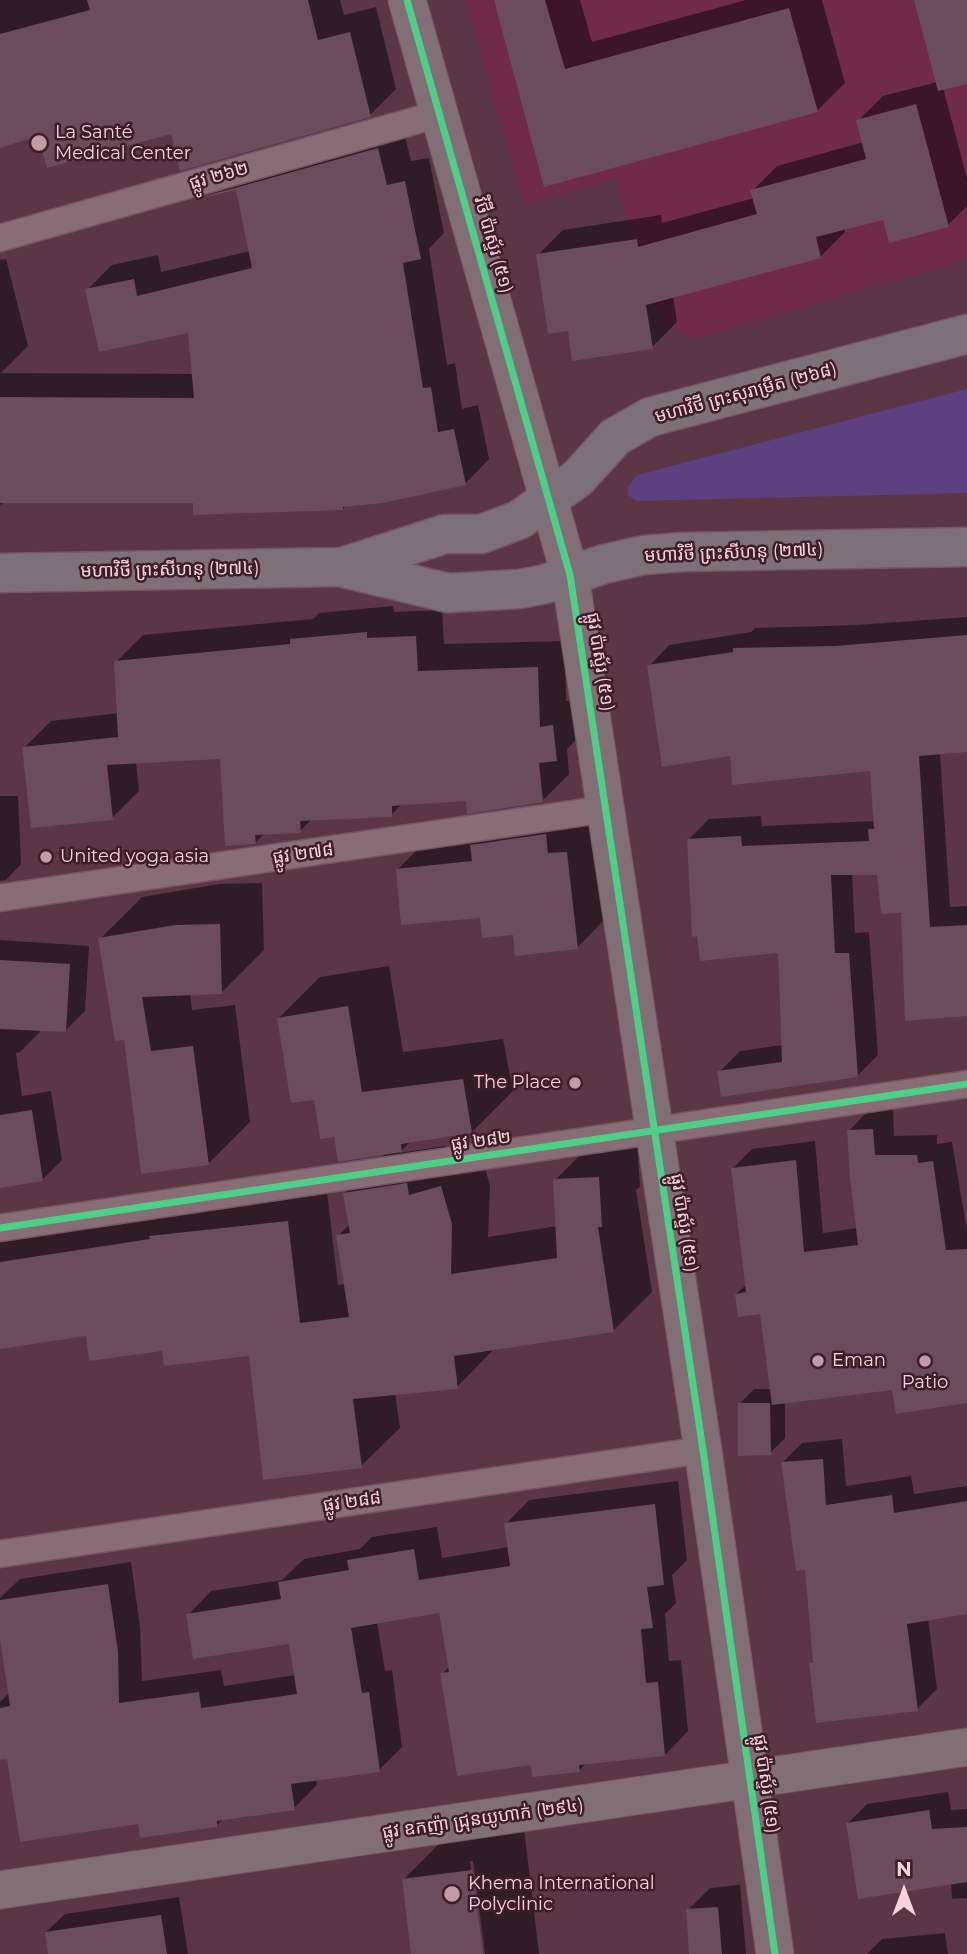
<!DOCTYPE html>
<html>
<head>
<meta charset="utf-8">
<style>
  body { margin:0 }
  #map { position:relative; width:967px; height:1954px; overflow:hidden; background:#5b3644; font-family:Montserrat,sans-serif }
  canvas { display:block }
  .north { position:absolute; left:869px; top:1856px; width:70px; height:70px; -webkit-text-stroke:5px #3c1e28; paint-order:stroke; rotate:0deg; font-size:19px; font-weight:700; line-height:28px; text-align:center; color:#fad1dd }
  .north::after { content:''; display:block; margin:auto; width:24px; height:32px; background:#fad1dd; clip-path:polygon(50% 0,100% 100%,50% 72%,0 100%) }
</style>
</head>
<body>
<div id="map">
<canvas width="967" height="1954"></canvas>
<div class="north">N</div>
</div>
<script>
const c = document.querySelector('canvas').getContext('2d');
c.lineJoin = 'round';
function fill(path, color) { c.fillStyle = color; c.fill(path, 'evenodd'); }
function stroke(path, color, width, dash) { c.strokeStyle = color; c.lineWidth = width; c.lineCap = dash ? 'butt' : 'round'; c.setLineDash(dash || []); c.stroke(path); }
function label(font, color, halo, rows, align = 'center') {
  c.font = font + ' Montserrat,"Noto Sans Khmer",sans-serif'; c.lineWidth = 5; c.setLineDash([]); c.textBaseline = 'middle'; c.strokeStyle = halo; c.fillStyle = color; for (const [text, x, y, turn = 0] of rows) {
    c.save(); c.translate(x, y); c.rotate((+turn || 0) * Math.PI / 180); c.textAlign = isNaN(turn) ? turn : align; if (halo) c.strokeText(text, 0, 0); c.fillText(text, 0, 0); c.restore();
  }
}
const built = new Path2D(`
  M466,0H967V260L692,340L665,322L650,299L615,179L524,205Z`);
const green = new Path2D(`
  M967,389V493L637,501L628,495V487L637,475Z`);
const shadow = new Path2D(`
  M0,0H340L344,15L376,7L396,89L370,115L172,132L40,134L0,146Z
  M496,0H580L592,42L746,0H822L845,83L817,111L545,185Z
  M916,0H967V82L943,88L967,178V206L948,225L884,217L845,228V232L821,256L673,296L677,322L652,347L569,329L538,255L563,230L661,215L662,223L754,198L752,191L777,166L864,142L858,121L883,96L937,82Z
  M402,124L411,161L429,158L444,233L429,249L447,365L455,363L462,409L478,405L489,459L465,484L346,505L343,509L195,502L8,501L0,505V260L6,259L28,346L1,373L194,374L189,331L87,290L112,265L158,255L161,272L250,251L237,188L197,197L218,176Z
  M393,606L394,612L442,610L444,644L565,641L566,701L580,699L583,733L567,749L569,774L542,801L467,799L402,804L391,815L313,818L300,831L265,833L255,843L222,758L136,762L139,791L112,818L24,748L51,721L119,713L116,662L143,635L313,619L319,613Z
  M967,617V751L940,753L950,907L967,906V1015L879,874H852L855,933L869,932L878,1055L857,1076L719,1072L740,1051L783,1045L779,951L689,839L709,819L761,816L762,826L875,821L871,769L732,754L649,666L669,645L751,632L755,628L857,625Z
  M0,796H18L21,864L6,880L0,881Z
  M595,824L605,919L577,948L514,933L398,869L426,841Z
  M262,883L264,950L222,992L190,993L192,1010L235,1005L250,1122L208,1164L125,1038L100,939L142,897L219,884Z
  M0,940L89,946L85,1011L65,1031L39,1029L40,1032L20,1052L16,1053L22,1096L51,1091L62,1160L42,1180L0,1186Z
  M389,966L403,1052L503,1039L513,1091L472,1132L411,1141L399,1153L445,1146L447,1158L479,1149L490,1185L488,1237L557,1226L555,1180L593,1142L637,1140L640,1187L636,1190L652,1292L613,1331L495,1348L457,1387L395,1393L400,1428L361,1466L250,1354L163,1349L87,1334L0,1347V1230L326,1183L338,1285L345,1284L338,1236L350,1224L345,1193L386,1153L336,1135L316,1098L279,1018L320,977Z
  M869,1110H893L894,1136L937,1135V1144L952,1142L967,1231V1402L893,1388L785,1402V1438L770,1453L739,1404L754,1389H771L762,1312L736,1294L747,1284L732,1169L752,1149L815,1141L823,1233L858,1228L849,1131Z
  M842,1439L846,1486L911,1476L914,1494L967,1486V1612L928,1618L937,1689L917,1709L811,1663L815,1659L806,1568L782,1463L802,1443Z
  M678,1481L687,1560L672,1575L676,1603L665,1614L669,1661L681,1660L688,1731L665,1755L587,1762L579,1771L533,1763L442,1674L450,1666L441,1611L377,1622L385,1671L392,1670L402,1747L379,1770L316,1779L317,1785L294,1808L223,1819L217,1825L139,1822L9,1757L0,1758V1702L10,1692L0,1627V1598L20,1579L131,1562L140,1627L142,1681L221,1670L224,1686L296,1675L290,1642L188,1615L211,1591L282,1580L304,1559L360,1549L372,1537L437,1527L442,1558L509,1547L506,1524L529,1500Z
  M948,1792L951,1810L967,1809V1898L952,1899L951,1883L848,1823L867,1804Z
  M523,1820L539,1954H485L473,1861H470L481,1954H413L404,1879L455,1828Z
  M740,1885L746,1954H691L688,1910L710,1888Z
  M179,1897L188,1954H50L46,1932L65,1914Z
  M945,1933L948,1954H867L882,1939Z`);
const building = new Path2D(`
  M87,0H308L318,40L350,32L371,117L180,171L171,134L47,168L38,136L0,148V34L90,10Z
  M494,0H545L565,69L789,8L818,112L544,187Z
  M914,0H967V84L938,91Z
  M916,104L949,227L889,243L883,220L816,237L821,258L646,305L653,349L572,361L568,331L548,334L536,254L637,239L638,247L757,214L750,190L866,159L856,120Z
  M378,148L387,185L405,181L421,259L403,263L423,388L431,387L438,432L454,429L466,485L383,503L343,507V510L193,515V503H0V397L194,398L188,333L99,352L85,289L134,279L137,296L252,268L236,190L192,200Z
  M367,632V638L416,636L418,671L538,667L540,727L553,725L557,761L539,763L543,802L467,814L466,801L392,806V817L300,821L301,833L255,835L256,844L225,846L220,759L107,765L113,820L31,828L22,747L118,737L114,661L290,644V639Z
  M967,635V752L919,756L930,927L967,925V1016L905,1021L901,913L881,914L877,875H831L835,953H849L858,1077L721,1097L717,1071L782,1062L778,953L700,961L697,936L692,937L687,839L741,836L742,846L869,841L868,829H874L870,771L732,785L730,756L662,767L647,665L733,652V648L835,646Z
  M546,834L548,853L567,852L578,949L515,956L513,935L482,938L480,918L401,925L396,869L472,861L470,845Z
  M220,924L222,994L142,997L151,1051L193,1046L209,1165L141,1174L124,1040L115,1041L98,938L175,925Z
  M0,960L70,964L66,1032L0,1029Z
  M348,1006L362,1092L463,1079L472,1133L401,1144L402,1152L338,1162L334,1137L320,1139L314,1100L291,1103L277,1018Z
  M32,1110L43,1181L0,1188V1115Z
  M873,1129L875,1155H917L918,1163L933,1161L946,1250L967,1249V1403L896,1414L892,1390L772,1405L760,1314L738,1317L735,1294L746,1292L731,1168L796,1160L804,1252L858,1245L850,1177L847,1130Z
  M599,1177L602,1227H598L614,1332L454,1356L458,1389L353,1399L362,1468L263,1480L249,1356L164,1366L162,1351L89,1361L86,1336L0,1349V1262L150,1239L149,1236L288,1221L300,1323L349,1317L336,1235L350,1233L343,1193L407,1183L409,1195L441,1186L452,1224L451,1274L557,1258L553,1179Z
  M738,1403H770L771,1455L738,1456Z
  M823,1459L826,1505L892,1495L894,1513L967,1501V1614L907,1624L918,1711L816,1723L809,1663L813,1662L805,1570L796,1571L781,1462Z
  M655,1504L664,1585L647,1587L653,1628L641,1629L646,1683L658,1682L665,1756L579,1765L580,1772L532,1777L531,1765L457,1776L440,1673L449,1672L439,1613L351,1628L362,1693L369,1692L380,1772L291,1784L295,1810L217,1821V1827L140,1838L138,1824L20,1842L7,1759L0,1760V1708L10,1706L0,1639V1600L108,1584L118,1651L119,1703L199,1692L201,1708L297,1694L289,1644L193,1659L186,1614L281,1599L278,1582L349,1570L347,1560L414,1549L419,1580L510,1566L504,1523Z
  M929,1810L932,1829L967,1827V1882L858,1899L846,1823Z
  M472,1870L483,1954H411L402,1879Z
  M718,1907L722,1954H689L686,1909Z
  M161,1915L167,1954H48L45,1932Z`);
const street = new Path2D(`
  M0,238L439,114
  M0,898L606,809
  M0,1228L967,1084
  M0,1554L703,1450`);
const secondary = new Path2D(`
  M407,0L570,575L703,1450L775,1954
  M0,1890L967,1747`);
const primary = new Path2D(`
  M342,567L445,534H481L519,520L578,478L615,437L650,417L967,334
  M0,573L340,567L448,593L520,589L545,584L604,564L644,555L683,552L967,547`);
const cycleway = new Path2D(`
  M407,0L570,575L703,1450L775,1954
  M0,1228L967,1084`);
const markers = [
  [39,143,9,"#c29ba7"],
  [46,857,7,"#c29ba7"],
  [575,1083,7,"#c29ba7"],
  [818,1361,7,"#c29ba7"],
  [925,1361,7,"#c29ba7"],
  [452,1894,9,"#c29ba7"]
];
const poiNames = [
  ["La Santé",55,133],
  ["Medical Center",55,154],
  ["United yoga asia",60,857],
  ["The Place",561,1083,"right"],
  ["Eman",832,1361],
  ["Patio",925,1383,"center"],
  ["Khema International",468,1884],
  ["Polyclinic",468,1905]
];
const streetNames = [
  ["ផ្លូវ ២៦២",219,176,-16],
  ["វិថី ប៉ាស្ទ័រ (៥១)",493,245,74],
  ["មហាវិថី ព្រះសុរាម្រឹត (២៦៨)",746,393,-15],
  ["មហាវិថី ព្រះសីហនុ (២៧៤)",734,553,-2],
  ["មហាវិថី ព្រះសីហនុ (២៧៤)",170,570,-1],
  ["ផ្លូវ ប៉ាស្ទ័រ (៥១)",600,662,81],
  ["ផ្លូវ ២៧៨",303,854,-8],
  ["ផ្លូវ ២៨២",481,1141,-8],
  ["ផ្លូវ ប៉ាស្ទ័រ (៥១)",684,1223,81],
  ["ផ្លូវ ២៨៨",352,1502,-8],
  ["ផ្លូវ ប៉ាស្ទ័រ (៥១)",766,1784,82],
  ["ផ្លូវ ឧកញ៉ា ជ្រុនយូហាក់ (២៩៤)",483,1819,-8]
];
fill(built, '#702b46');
fill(green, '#5c4080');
fill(shadow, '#0007');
fill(building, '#6a4c5b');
stroke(street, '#765561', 29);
stroke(secondary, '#765561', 39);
stroke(primary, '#765561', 41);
stroke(street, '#886c76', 26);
stroke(secondary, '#826f76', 37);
stroke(primary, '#7d7076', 38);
stroke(cycleway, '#4dcf88', 7);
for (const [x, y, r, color] of markers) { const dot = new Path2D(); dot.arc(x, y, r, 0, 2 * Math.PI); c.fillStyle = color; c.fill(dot); stroke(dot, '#3c1e28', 2.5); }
label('18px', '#fad1dd', '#3c1e28', poiNames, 'left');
label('18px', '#fad1dd', '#3c1e28', streetNames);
</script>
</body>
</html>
